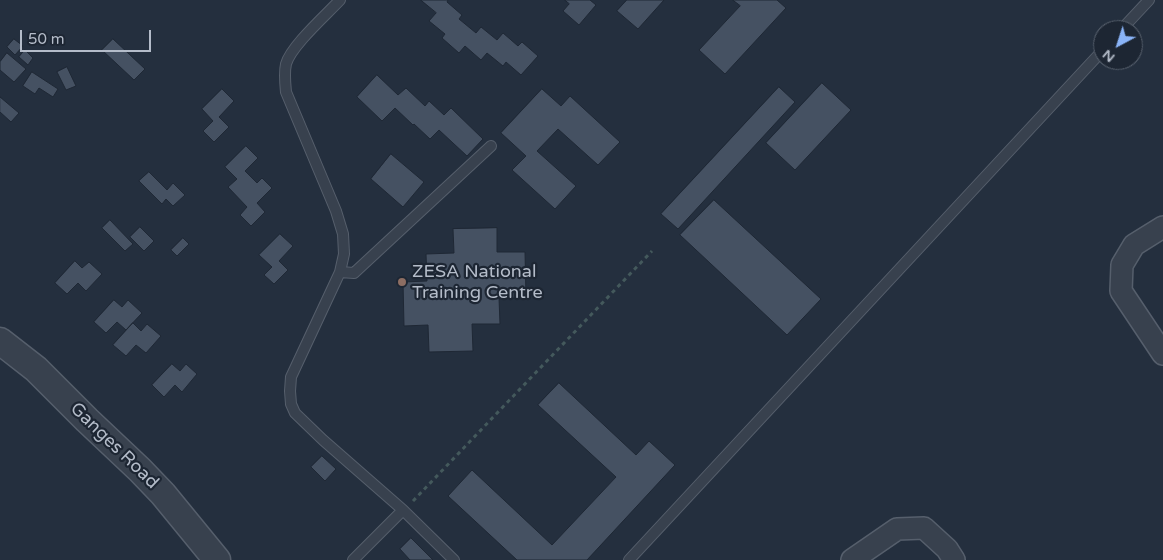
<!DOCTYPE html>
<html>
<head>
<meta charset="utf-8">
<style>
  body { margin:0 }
  #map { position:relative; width:1163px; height:560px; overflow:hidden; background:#242f3e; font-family:"Varela Round",sans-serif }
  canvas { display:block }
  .north { position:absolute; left:1093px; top:20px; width:50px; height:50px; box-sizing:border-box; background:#1d2633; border:1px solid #59626f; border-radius:50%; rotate:220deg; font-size:14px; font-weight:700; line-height:20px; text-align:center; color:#b4bcc9 }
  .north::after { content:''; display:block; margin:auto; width:18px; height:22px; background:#8ab4f8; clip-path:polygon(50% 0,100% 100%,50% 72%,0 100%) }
  .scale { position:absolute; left:20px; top:30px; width:131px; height:22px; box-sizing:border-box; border:2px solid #b4bcc9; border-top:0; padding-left:6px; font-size:15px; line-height:18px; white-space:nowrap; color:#b4bcc9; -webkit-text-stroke:4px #1d2633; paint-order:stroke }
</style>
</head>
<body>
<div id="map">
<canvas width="1163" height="560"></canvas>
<div class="north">N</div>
<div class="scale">50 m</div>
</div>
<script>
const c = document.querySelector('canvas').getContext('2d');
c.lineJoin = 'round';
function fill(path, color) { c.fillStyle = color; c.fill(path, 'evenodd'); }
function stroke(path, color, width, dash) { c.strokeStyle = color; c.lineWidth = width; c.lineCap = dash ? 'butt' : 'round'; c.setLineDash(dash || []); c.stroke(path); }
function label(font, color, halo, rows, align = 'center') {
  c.font = font + ' "Varela Round",sans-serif'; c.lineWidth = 4.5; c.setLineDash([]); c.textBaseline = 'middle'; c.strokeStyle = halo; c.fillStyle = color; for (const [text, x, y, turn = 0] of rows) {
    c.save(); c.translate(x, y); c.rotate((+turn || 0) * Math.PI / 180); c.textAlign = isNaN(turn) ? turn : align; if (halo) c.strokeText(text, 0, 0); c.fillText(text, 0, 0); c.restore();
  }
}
const building = new Path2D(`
  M421,0H448L447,2L462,15L459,19L476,33L481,27L497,40L503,33L518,46L522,42L538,56L521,75L506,62L503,66L487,53L481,60L465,46L459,53L442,38L445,34L429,21L436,13Z
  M565,0H590L596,5L579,25L563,11L569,4Z
  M627,0H664L638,29L617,11Z
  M733,0H777L786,8L725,74L699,50L740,6Z
  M14,39L23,46L15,55L7,47Z
  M113,39L145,69L134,80L102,50Z
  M25,50L33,58L28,65L19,57Z
  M7,53L26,69L14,82L0,70V62Z
  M67,67L76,86L66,90L57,72Z
  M32,72L58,89L53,97L39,88L35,94L23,86Z
  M377,75L398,95L406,88L425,106L429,101L444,115L451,108L483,139L467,156L439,130L430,139L414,124L413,125L395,108L382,121L357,97Z
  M822,83L851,110L795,170L766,143Z
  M779,87L795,102L678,229L661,214Z
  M222,89L234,101L219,117L229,127L214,142L203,131L213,121L202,109Z
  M542,89L561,106L570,96L620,142L598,165L558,129L537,151L576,186L555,209L512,170L526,156L501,133Z
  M0,97L19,113L11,122L0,112Z
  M246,146L258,158L245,171L257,183L262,178L272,188L257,203L265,212L251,226L240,215L247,207L228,187L237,179L225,167Z
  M391,154L424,182L403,207L371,179Z
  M149,172L167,190L173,183L185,195L173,206L166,199L162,204L139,181Z
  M714,200L821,299L787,335L680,235Z
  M110,220L133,244L125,251L102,228Z
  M140,227L154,241L144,251L130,237Z
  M497,228V252H525L526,298H499L500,324H472L473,351L429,352L428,325L404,326L403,282L427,281L426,254L454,253L453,229Z
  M280,234L293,246L279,261L288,270L274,284L264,275L272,267L259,255Z
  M183,238L189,244L177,256L171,250Z
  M75,261L82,268L89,262L102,274L86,291L78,283L67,294L55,283Z
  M114,300L122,307L128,300L142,313L126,330L117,322L106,333L94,322Z
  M133,323L141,331L147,324L161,336L146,353L136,345L126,356L113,345Z
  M172,364L180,371L186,364L197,374L182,392L175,385L164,397L152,385Z
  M559,383L636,455L649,441L675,465L587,560H517L448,496L472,470L552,545L616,477L538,405Z
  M322,456L336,469L325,481L311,467Z
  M411,538L433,560H410L400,549Z`);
const path = new Path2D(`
  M413,501L652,251`);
const service = new Path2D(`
  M340,0C326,15 291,46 286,64C284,73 285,82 286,92L336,211L343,234L344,254L340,272L291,377L290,391L291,404L295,413L323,440L403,510L454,560
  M1121,30L1149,0
  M340,272L354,273L491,146
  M353,560L403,510
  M629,560L1103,50`);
const minor = new Path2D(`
  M1163,227L1134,245L1122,265L1121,291L1163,354
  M852,560L897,529L924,528L947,549L954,560`);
const tertiary = new Path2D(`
  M0,341L36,369L87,420L140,470L163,494L217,560`);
const markers = [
  [402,282,5,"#8d6e63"]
];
const poiNames = [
  ["ZESA National",412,272],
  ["Training Centre",412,293]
];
const streetNames = [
  ["Ganges Road",114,446,44]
];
fill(building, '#455162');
stroke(building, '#1f2835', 1);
stroke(service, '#565f6c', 12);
stroke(minor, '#565f6c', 24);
stroke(tertiary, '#565f6c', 29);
stroke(path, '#44595c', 3, [4, 4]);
stroke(service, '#38414e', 10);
stroke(minor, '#38414e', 21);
stroke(tertiary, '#38414e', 26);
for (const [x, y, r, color] of markers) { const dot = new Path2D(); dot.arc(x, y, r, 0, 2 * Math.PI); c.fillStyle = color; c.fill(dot); stroke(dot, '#1d2633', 2); }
label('18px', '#b4bcc9', '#1d2633', poiNames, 'left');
label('18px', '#b4bcc9', '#1d2633', streetNames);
</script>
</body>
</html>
